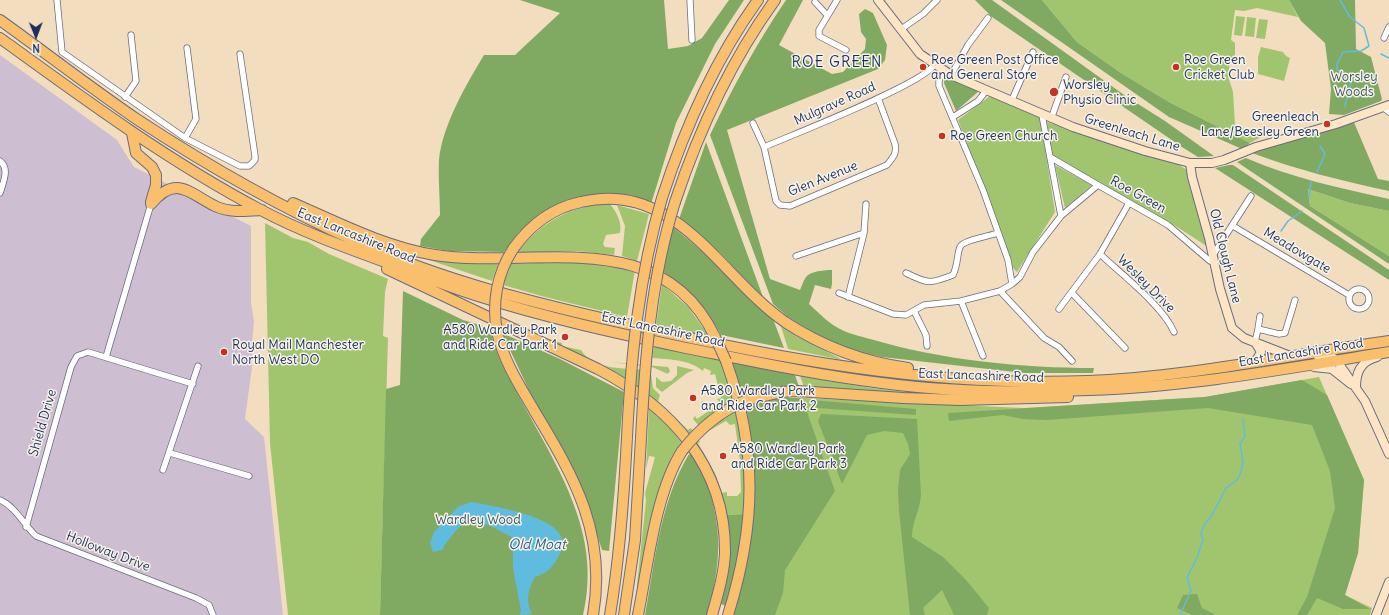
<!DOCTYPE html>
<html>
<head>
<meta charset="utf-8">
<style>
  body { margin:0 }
  #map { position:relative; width:1389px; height:615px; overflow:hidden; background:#f3ddbf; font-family:Delius,sans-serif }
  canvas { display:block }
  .north { position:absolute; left:16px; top:16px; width:40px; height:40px; -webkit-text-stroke:3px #f7f3e8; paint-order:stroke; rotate:179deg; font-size:11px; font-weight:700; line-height:16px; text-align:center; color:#1b2f5e }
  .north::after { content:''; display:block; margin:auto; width:14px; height:18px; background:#1b2f5e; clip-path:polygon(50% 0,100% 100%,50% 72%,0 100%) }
</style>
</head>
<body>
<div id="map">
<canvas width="1389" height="615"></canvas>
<div class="north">N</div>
</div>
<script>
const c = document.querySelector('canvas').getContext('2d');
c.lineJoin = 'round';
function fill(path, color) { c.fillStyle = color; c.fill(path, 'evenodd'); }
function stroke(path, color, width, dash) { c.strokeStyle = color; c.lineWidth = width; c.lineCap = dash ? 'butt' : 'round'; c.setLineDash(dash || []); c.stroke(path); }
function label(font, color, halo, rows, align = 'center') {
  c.font = font + ' Delius,sans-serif'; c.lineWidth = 3; c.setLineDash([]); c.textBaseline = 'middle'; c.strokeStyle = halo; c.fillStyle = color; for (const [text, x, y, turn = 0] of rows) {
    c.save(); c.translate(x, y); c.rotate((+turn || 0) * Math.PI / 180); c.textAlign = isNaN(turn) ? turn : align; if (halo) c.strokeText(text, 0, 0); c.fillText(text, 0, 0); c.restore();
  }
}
const industrial = new Path2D(`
  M0,55L117,140L134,167L251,226V302L254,322L252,343V367L245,419L264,437L283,615H0Z`);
const green = new Path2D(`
  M1042,0H1289L1298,17L1257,8L1244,11L1235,10L1231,40L1235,43V55L1230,61L1228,76L1233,92L1235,125L1261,137L1250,143L1169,102L1121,73L1077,42Z
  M1236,16L1245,17L1242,36L1234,35Z
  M1247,17L1256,18L1254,37L1245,36Z
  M1259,19L1268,20L1265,39L1256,38Z
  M1261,47L1283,52L1286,56L1290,58L1284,81L1258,74V57Z
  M990,96L1040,117L1055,212L1017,272L1013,268L958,120Z
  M1047,122L1176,163L1187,170L1208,247L1171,223L1053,156Z
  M1055,165L1092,185L1065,208Z
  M1308,189L1350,203L1389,211V256L1310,206Z
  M610,204C617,213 622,221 620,233L606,235L603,244L605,247L615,248L614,255L577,251L517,253C540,222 572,205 610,204Z
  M617,205L649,214L637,261L622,256L625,226Z
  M265,223L293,238L308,242L329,254L388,279L385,292L383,336L388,338L380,615H288L270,443Z
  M420,257L498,264L492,281Z
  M583,261L635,270L627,317L545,297L503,285L511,264Z
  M662,284L688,307L709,336L656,325Z
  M780,323L796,336L843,360L788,349Z
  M534,335L562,343V346L581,350C594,371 627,368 648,370L651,374L653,388L660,395L658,401L688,430L691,428L698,441H701L698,443L715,473L722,493L727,492V496H737L741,492L740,461L735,424L730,425L726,421L705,433L693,419L695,416L697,419L720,403L717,399L721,398L715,374L710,375L711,371L704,368L703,371C690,360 670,359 652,358L654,344L719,357L734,399L727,402L731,413L736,410C744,445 745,479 745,514L726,515C702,407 623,379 534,335Z
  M610,362L668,367L670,371L668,374L652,367Z
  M677,366L694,370L687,373L662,392L656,387V377L662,382L671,381L677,375Z
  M800,376L872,388L930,395L804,387Z
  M1319,377L1364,480L1358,553L1345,595L1372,608L1370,615H733C757,540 759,483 746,406L780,398H802L1024,408L1205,397Z
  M649,409L672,430L681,442L672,456L665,476L635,615H632L638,587L637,585L646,500L645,493L655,457L649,456L646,469Z`);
const forest = new Path2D(`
  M520,0H664L668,49L688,46L702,38L729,0H744L715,44L676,123L651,204L610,195L587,196L540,215L519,232L504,252L449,251L420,246L421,239L440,215C440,197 438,178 439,160C442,126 467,83 484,55H515L560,13Z
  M786,0H803L779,45L832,74L843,72L865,49L866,39L861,32L859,14L865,9L873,13L887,45L885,60L878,69L727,130L770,279L800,290C802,286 803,281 806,277C810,271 825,270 832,270V284L831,289L815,285L809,304C819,313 829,324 842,330C852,335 864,337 874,340C941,360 1023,368 1094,368L1093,373H1024L882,357L851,350L820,337L788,317L773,304L710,135C733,87 756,44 786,0Z
  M975,0H992L1127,97L1165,121L1214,156L1198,157L1182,147L992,17Z
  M1001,0H1042L1077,42L1121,73L1169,102L1250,143L1242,149L1169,117Z
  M1289,0H1355L1356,49L1371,57L1382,99L1381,101L1344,115L1329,114L1331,89L1325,43L1301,21Z
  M945,75L979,91L956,111L944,83Z
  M1353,120L1378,179L1389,181V191C1343,181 1297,170 1252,153Z
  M706,142L763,297L720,253L679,219Z
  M1246,158C1291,178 1341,188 1389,199V211L1350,203L1308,189L1310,206L1389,256V264L1237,162Z
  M1229,165H1233L1389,270V280L1215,168Z
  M673,227L716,263L773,319L784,348L721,335C706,307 687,288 661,270Z
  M403,291L463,320L490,328C495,354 508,376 521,400C557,467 603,534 583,615H380L386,389L400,385Z
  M502,333L560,359L624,392L609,551L602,550L582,488L534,401Z
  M732,361L795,375L799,387L770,389L743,396Z
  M1302,380L1327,395L1364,480L1358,553L1345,595L1370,609H1343L1317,598L1307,615H1297L1307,597L1335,508L1330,471L1312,425L1208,408L1047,420L1023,419L1003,415L949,421L948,413L1205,397Z
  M780,398H802L835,491L785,570L783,593L775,615H733C757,540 759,483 746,406L761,400Z
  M811,400L916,409V415L817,408L814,413Z
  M821,414L917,419L921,495C920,510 912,522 912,537L943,557L966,580L989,608L987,615H954L942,590L923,608L925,615H910L899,511L898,490L900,470L910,454L908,444L903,433L884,431L867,435L842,484L818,421Z
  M689,454C696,457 701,469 704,477C724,526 721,565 707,615H645C655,561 660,502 689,454Z
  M745,514L735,577L726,606L721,604C728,576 729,544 726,515Z
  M1197,594L1202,608L1216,615H1192L1177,608L1183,595Z`);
const water = new Path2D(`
  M471,502C493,506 547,515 559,533C562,537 563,542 564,545C557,560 552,572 535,577C528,590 525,600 532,614L520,615L521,610L513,568V538C475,518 468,509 442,550L433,552L430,543L434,532L458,507Z`);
const stream = new Path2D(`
  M1340,0L1350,17L1364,28L1369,46L1361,51L1343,52L1337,64V70L1345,73L1351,80C1351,92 1346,97 1345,107
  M1381,54L1389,58
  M1317,172L1325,154L1320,146
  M1309,198L1311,182
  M1281,231L1288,221L1302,211
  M1180,615L1191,591L1187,577L1197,558L1203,540L1201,533L1205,524L1211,517L1226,488L1237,480L1241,472L1243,462L1240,444L1245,436L1243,419`);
const street = new Path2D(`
  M57,0L62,52L185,138L240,166H249L255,160V156L240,54
  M690,0L692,40
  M837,0L819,30V36L846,50
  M815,2L827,15
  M900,30L923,14L937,0
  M1384,38L1389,27
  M943,70L939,81V86L983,190L1008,260L1012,284
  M951,75L968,45L988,18
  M125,97L136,81L131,35
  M1011,102L1033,52
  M1384,108L1389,112
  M1042,115L1061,216
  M953,117L978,101L986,91
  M1051,119L1066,77
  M753,123L764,147L776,201L780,205L790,206L887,165C893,157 897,154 895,144L878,98
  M185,138L196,119L187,48
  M764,147C792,135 923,84 934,65
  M1050,157L1098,185
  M0,161C10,168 3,183 0,193
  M1233,226L1349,295
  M1100,254C1121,274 1163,306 1174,332
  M1213,255L1251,196
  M796,256L864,233
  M906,273C928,284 930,284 953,275C958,265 957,254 960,247C963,240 990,236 998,233
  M1349 299a10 10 0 1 1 20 0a10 10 0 1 1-20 0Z
  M1000,291L1044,338L1059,347L1072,361
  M839,293L893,314L906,315L924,305L961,301L1000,291L1012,284L1020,277L1033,252L1061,216L1098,185L1168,225L1210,261H1214
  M1072,293L1125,348
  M848,297L864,233L866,204
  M961,301L983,356
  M1059,309L1100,254L1129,203
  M914,311L926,335L927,346
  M1258,329L1260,316
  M1255,342L1258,329L1279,334L1285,333L1295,300
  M106,357L151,204
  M170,453L249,476
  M163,470L198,366
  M0,500C15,506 25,526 36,536L196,598L209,605L213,615
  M26,527L71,367L77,356L88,352L193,384`);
const secondary = new Path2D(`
  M878,0L920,54L951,75L1073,127L1145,151L1190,163H1212L1224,160L1256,147L1336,124L1389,105
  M1190,163L1192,177L1209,238L1220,289L1232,328L1244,338L1290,356
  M1255,342L1261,352L1256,361
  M1317,355L1331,356L1337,361L1365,401L1389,454
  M1314,367L1332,369L1351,384
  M1356,388C1356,372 1360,362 1377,357
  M1376,615L1389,582`);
const highway = new Path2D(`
  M0,20C46,53 91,88 138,120C208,166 282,208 358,242C444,281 535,303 627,324C780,359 930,387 1088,381C1189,377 1289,355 1389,341
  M0,38C84,99 167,160 259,209C300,231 344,247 388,263C418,274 448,287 478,296C547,318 616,333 686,348C751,361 816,375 882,383C950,392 1020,393 1089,390C1190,387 1289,368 1389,352
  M132,133L136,153L152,167L156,175V185L151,202
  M662,198C685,127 714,61 758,0
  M675,202C699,130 730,62 775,0
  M293,203C339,223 385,247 435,255C533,270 660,222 715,337
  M151,204C176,174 189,193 215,206C229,213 247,211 262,210
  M513,249C530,225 553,208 581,202C676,179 720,277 785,322C823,347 863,362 908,368
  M387,269L598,369C671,407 726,466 725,553C724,574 718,594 712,615
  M497,332C504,362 520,386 535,412C575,478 607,535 593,615
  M726,361C758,450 756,525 728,615
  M747,400L782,392L797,391L903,398L960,400L1068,397
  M610,615C620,556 624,497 627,437
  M624,615L635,540L641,438
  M638,615C648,565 655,494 682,451`);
const highwayBridge = new Path2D(`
  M497,332C492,303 497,274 513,249
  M715,337L726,361
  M627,437C631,356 639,276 662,198
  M641,438C645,358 651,279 675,202
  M682,451C700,428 720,411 747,400`);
const markers = [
  [923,67,4,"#c8321e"],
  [1176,67,4,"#c8321e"],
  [1054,92,5,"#c8321e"],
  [1327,124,4,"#c8321e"],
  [942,136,4,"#c8321e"],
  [565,337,4,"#c8321e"],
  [224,352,4,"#c8321e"],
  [693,398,4,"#c8321e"],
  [723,456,4,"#c8321e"]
];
const poiNames = [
  ["Roe Green Post Office",931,60],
  ["and General Store",931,75],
  ["Roe Green",1184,60],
  ["Cricket Club",1184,75],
  ["Worsley",1063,85],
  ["Physio Clinic",1063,100],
  ["Greenleach",1319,117,"right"],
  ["Lane/Beesley Green",1319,132,"right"],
  ["Roe Green Church",950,136],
  ["A580 Wardley Park",557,330,"right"],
  ["and Ride Car Park 1",557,345,"right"],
  ["Royal Mail Manchester",232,345],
  ["North West DO",232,360],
  ["A580 Wardley Park",701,391],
  ["and Ride Car Park 2",701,406],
  ["A580 Wardley Park",731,449],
  ["and Ride Car Park 3",731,464]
];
const parkNames = [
  ["Worsley",1354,77],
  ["Woods",1354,92],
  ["Wardley Wood",478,520]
];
const streetNames = [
  ["Mulgrave Road",835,104,-24],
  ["Greenleach Lane",1132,133,17],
  ["Glen Avenue",823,179,-22],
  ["Roe Green",1138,195,29],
  ["East Lancashire Road",356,236,22],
  ["Meadowgate",1297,251,31],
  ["Old Clough Lane",1225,256,76],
  ["Wesley Drive",1146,284,45],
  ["East Lancashire Road",663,330,12],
  ["East Lancashire Road",1301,353,-9],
  ["East Lancashire Road",981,376,2],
  ["Shield Drive",43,423,-74],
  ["Holloway Drive",108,552,21]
];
const waterNames = [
  ["Old Moat",537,545]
];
const quarterNames = [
  ["ROE GREEN",837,63]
];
fill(industrial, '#cebed1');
fill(green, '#a1c56f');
fill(forest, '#80aa62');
fill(water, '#60bcde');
stroke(stream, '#60bcde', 1.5);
stroke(street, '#676c80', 7);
stroke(secondary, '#676c80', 10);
stroke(highway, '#676c80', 12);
stroke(street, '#fff', 5.5);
stroke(secondary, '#fde5c5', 8);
stroke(highway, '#f9bf6d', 10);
stroke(highwayBridge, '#676c80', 12, []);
stroke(highwayBridge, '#f9bf6d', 10);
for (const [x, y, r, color] of markers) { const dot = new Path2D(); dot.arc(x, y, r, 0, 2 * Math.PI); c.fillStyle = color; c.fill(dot); stroke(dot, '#f7f3e8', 1.5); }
label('13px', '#1b2f5e', '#f7f3e8', poiNames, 'left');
label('13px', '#3c5462', '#f7f3e8', parkNames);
label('13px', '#1b2f5e', '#f7f3e8', streetNames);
label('italic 14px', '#305984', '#f7f3e8', waterNames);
c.letterSpacing = '1px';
label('15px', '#1b2f5e', '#f7f3e8', quarterNames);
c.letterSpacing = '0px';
</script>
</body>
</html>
